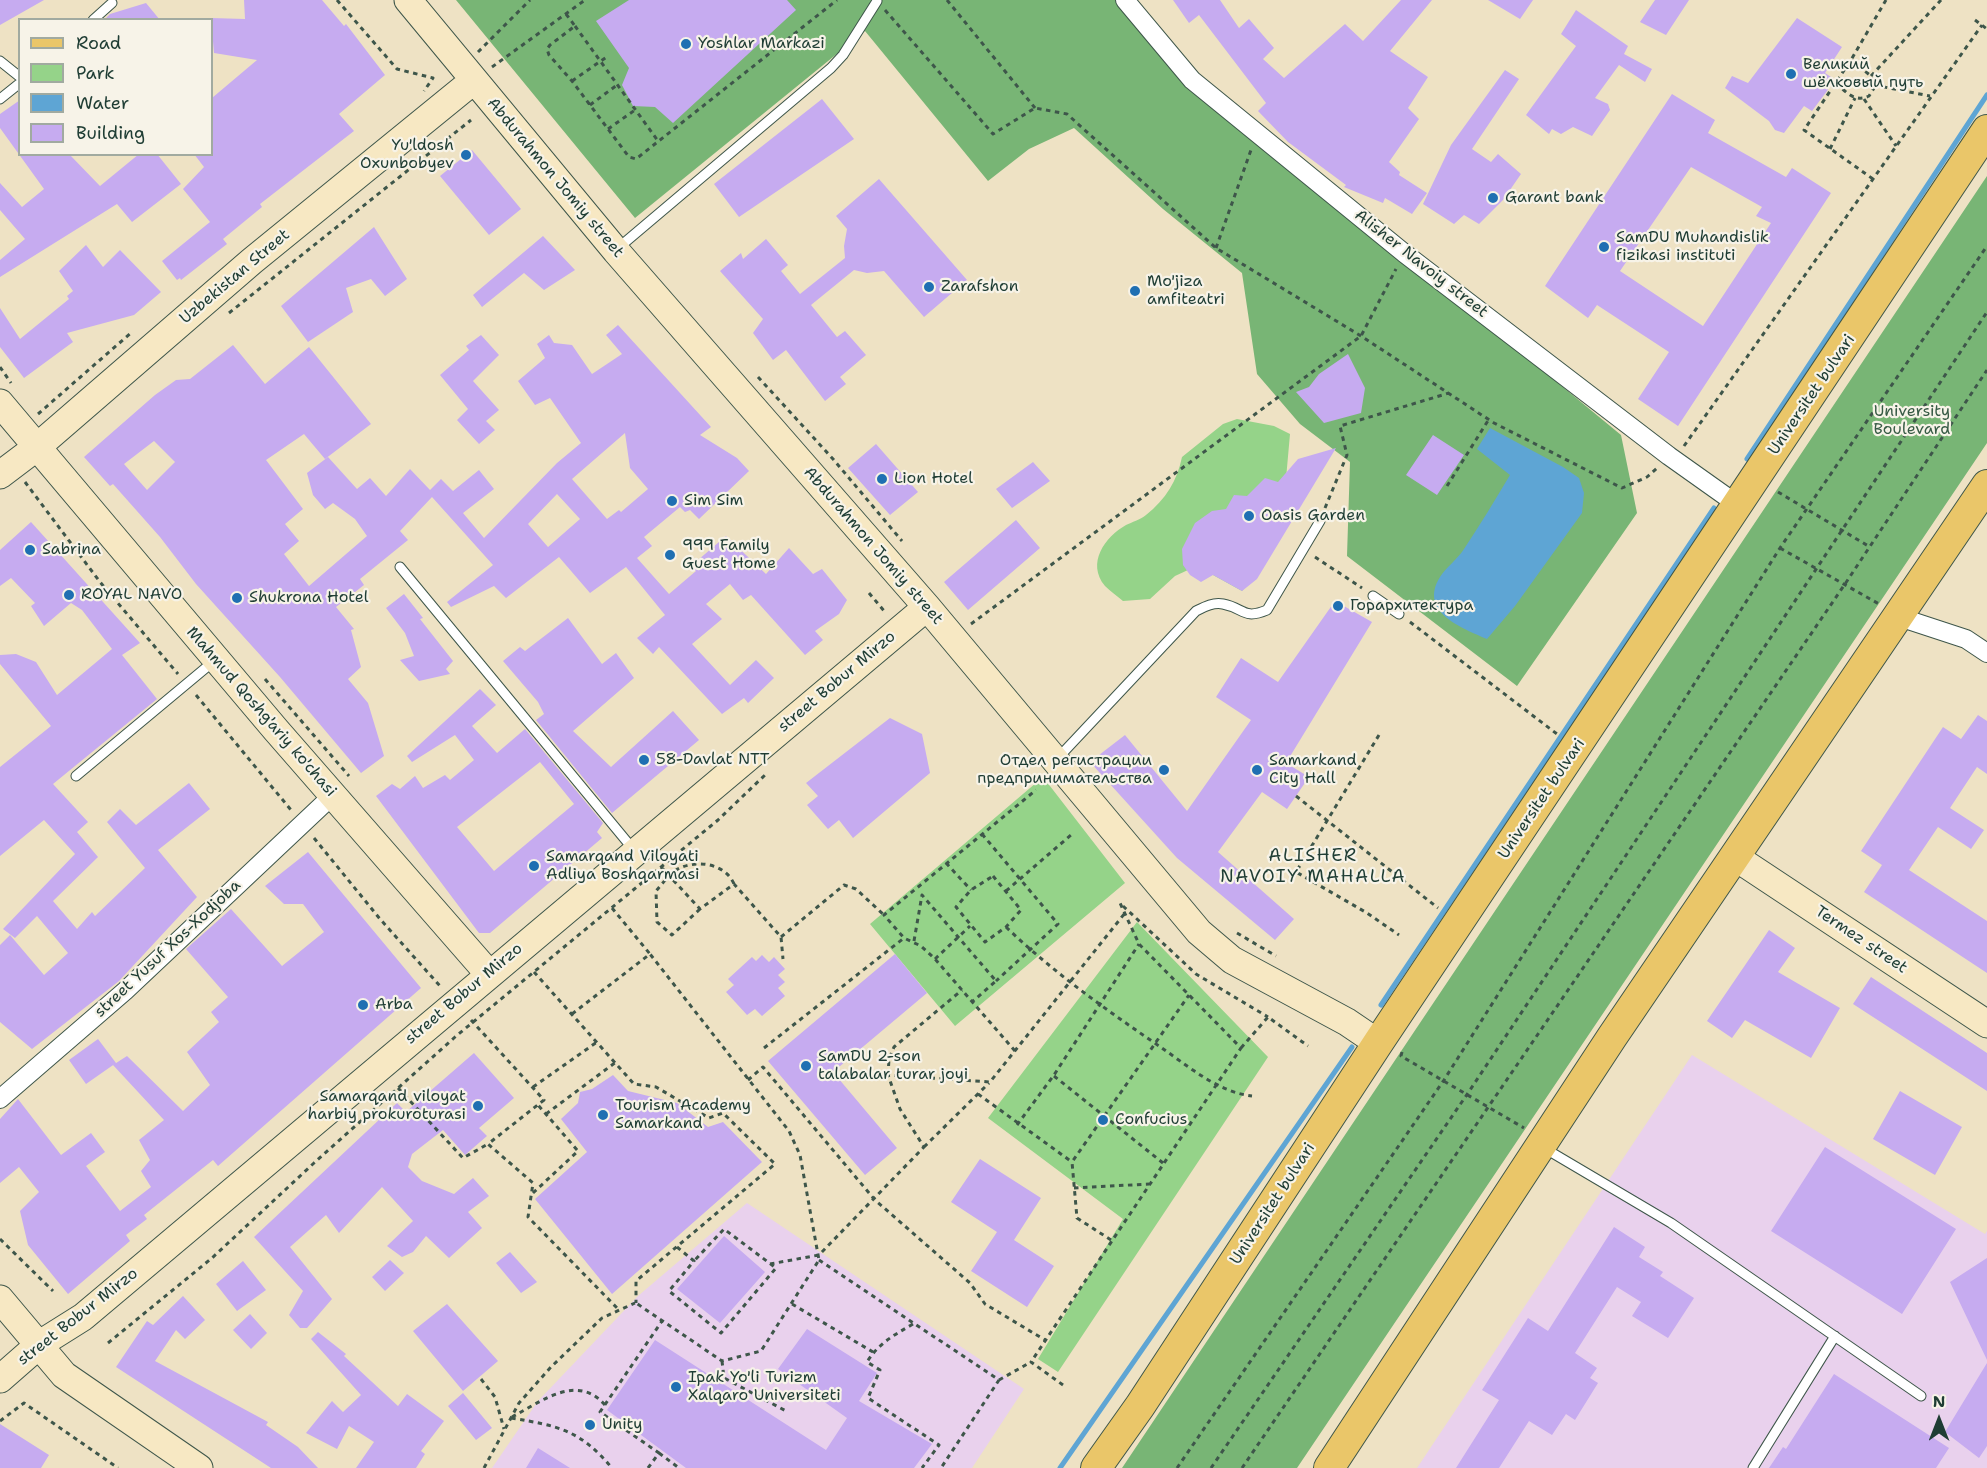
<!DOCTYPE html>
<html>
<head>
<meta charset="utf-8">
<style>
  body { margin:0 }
  #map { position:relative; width:1987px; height:1468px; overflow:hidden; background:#eee2c4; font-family:"Shantell Sans",sans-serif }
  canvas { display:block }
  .legend { position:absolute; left:18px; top:18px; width:195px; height:138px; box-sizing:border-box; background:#f7f3e8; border:2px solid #a1aaa0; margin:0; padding:8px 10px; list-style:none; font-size:18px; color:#1f3d34 }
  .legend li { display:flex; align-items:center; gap:12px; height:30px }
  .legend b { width:30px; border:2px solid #a1aaa0 }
  .north { position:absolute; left:1909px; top:1390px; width:60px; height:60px; -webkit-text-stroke:4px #f7f3e8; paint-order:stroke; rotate:0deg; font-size:16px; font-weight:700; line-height:24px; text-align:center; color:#1f3d34 }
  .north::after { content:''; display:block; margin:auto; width:21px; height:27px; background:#1f3d34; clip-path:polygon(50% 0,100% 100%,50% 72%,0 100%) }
</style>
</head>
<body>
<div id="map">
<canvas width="1987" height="1468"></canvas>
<ul class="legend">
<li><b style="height:8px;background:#eac669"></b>Road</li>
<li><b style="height:16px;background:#95d389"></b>Park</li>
<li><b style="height:16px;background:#5ea5d4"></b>Water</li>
<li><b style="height:16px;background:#c6abf0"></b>Building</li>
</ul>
<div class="north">N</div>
</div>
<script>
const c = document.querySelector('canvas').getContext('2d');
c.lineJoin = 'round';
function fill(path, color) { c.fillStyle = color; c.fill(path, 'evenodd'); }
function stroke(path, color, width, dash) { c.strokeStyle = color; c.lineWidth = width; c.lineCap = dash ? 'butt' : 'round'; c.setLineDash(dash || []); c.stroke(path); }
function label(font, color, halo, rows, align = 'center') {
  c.font = font + ' "Shantell Sans",sans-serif'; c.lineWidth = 4.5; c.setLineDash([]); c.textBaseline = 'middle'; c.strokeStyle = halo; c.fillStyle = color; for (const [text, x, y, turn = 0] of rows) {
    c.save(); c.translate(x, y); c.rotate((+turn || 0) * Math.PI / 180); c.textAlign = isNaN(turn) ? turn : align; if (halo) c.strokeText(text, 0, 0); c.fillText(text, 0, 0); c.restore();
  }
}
const built = new Path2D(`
  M1692,1055L1985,1234L1987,1231V1468H1417Z
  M747,1203L1024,1389L972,1468H492L538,1401L638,1296Z`);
const green = new Path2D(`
  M1237,419L1274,426L1290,434L1285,490L1262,569L1242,591L1213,575L1188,570L1175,576L1150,599L1123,601C1117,596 1110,591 1105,586C1086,563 1105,537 1126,525C1132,522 1140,520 1146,515C1166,499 1177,481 1182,457L1223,424Z
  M1043,777L1125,883L955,1026L870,924Z
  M1137,922L1268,1057L1058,1372L1038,1359L1123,1219L988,1118Z`);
const forest = new Path2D(`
  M456,0H1122L1191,80L1621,435L1637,513L1517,686L1347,556L1350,462L1300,424L1257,374L1242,273L1163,209L1074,128L1029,149L988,181L865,31L635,218Z
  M1987,176V443L1297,1468H1122Z`);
const water = new Path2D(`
  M1490,428L1563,467L1579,478L1584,493L1582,513L1515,606L1487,639C1462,628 1418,612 1440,577C1446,567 1457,560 1464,549C1480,525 1495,500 1510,475L1477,449Z`);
const stream = new Path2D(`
  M1747,459L1987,95
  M1381,1005L1714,508
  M1060,1468L1352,1047`);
const building = new Path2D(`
  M0,0H44L0,25Z
  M244,0H322L344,26L346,24L385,75L339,114L354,131L260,204L262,207L223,239L227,244L181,280L180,278L177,280L162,261L210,222L183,189L204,167L194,154H212V98L257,60L214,53L211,18L245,19Z
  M629,0H787L796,10L673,123L655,107L633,106L622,85L629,68L596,21Z
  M1173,0H1220L1239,28L1249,19L1274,48L1263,59L1284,78L1345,24L1363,41L1401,0H1432L1390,51L1428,77L1408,108L1419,119L1389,162L1400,172L1399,175L1427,193L1412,214L1385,198L1383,203L1344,187L1346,185L1288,142L1258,111L1266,103L1199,15L1189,23Z
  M1488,0H1533L1520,19Z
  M1655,0H1689L1666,35L1640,22Z
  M146,3L160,20H104L110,14Z
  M1576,10L1628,46L1624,54L1652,69L1645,82L1619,65L1595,98L1608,104L1610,110L1592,136L1573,127L1561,134L1552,129L1549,134L1526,115L1576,46L1561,34Z
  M1797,18L1842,47L1825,73L1834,79L1827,91L1812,111L1804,106L1784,133L1775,130L1769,121L1725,88L1732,76L1748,83Z
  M1505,70L1519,79L1472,149L1491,162L1498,154L1521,174L1503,200L1479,224L1464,215L1454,224L1423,204L1451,145Z
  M1672,94L1715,120L1708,133L1786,177L1792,168L1831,193L1678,426L1638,399L1669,352L1597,305L1588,318L1545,286ZM1691,167L1762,207L1756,216L1771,223L1703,326L1620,271Z
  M822,99L854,139L739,217L714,184Z
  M20,100V154H69L100,186L139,154H157L181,184L132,222L117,204L0,277V260L25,239L0,210V183L22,207L44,189L0,128V114Z
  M472,150L521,209L489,235L440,176Z
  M879,179L967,280L924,317L884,271L867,273L854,270L811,305L837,337L845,331L866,355L840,377L846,384L825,401L786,350L773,360L753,333L763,319L720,271L741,253L743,259L766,239L788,265L781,271L800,294L845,258L844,246L847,229L836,216Z
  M374,227L407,279L385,296L371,279L346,288L353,312L308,342L281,306Z
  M543,236L575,270L544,290L524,273L482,307L473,295Z
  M86,245L103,267L120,250L161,292L134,315L67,333L73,342L24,378L0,347V308L20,339L69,299L67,296L73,291L59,271Z
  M618,325L711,427L700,435L737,458L749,471L699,519L690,510L685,512L680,507L644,537L652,546L637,558L669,594L696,571L691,566L726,536L766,574L789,548L813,574L822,569L847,600L839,614L815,631L823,640L805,655L751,595L743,600L730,584L706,604L722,619L692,644L730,685L756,660L774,678L748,703L744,698L722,714L659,647L653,654L637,638L665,615L626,567L590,593L559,557L506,598L494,586L451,607L447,602L493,565L432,497L400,531L408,540L360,579L364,585L336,607L354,629L351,630L361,667L348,679L368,703L384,756L361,773L280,677L196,584L160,537L113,484L110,486L84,457L155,395L176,380L190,379L233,345L265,384L309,347L371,424L325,459L304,434L266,460L303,509L285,524L299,541L284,554L309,586L367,536L355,519L333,503L325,509L313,495L307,473L328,457L357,489L370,478L386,496L410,469L430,490L441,479L453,491L479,470L494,489L463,513L484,538L557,463L581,443L550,398L535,405L518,381L545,358L537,344L549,335L554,343L572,345L592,374L622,354L606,335ZM625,433L630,468L648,489L621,512L619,510L607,519L572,479ZM154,441L175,462L147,490L124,464ZM557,494L580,519L548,547L528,524Z
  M481,335L499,355L473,381L499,410L486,421L495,430L479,444L457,420L468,409L440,375L469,350L466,346Z
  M1348,354L1365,388L1361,413L1324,423L1296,392L1309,387L1319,374Z
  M1433,435L1464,455L1437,495L1406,475Z
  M876,444L918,492L890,515L848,468Z
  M1336,448L1257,579L1242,591L1213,575L1201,582L1190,575L1183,565L1182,549L1195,523L1212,511L1226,509L1234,495L1247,496L1265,478L1278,482L1298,459Z
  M1033,462L1050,481L1012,508L996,489Z
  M1016,520L1040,548L968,610L944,582Z
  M31,522L140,643L122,655L157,699L53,784L88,822L77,832L98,857L53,901L77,929L92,912L95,916L145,868L107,822L120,809L136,825L189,783L210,809L158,850L197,897L119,981L32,1049L0,1022V945L10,935L44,975L68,953L37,916L15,938L3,929L75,854L44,820L0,856V767L51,726L0,664V655L16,654L36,662L57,695L112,649L82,610L71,603L44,626L31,606L35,603L11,578L0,586V550Z
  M404,594L423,618L420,619L453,661L446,669L450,674L419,681L400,660L414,656L405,633L386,608Z
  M1335,601L1372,622L1286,763L1309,777L1287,809L1262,792L1218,852L1294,919L1275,940L1177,858L1090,762L1125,735L1187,811L1251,720L1216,697L1241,658L1278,682Z
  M568,618L602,664L616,653L634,678L573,731L611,767L673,711L699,740L612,813L536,720L544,714L538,702L503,661L520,647L525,651Z
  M480,689L496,705L472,726L497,753L525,729L603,823L597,832L602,838L490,933H479L376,796L392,784L400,789L415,776L423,788L445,775L450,780L474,760L455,735L412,762L407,756ZM540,762L574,804L494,871L457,827Z
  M1978,715L1987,721V774L1977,767L1950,808L1984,830L1971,849L1938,827L1909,870L1987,921V973L1864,892L1882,865L1861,851L1943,727L1961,739Z
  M890,718L922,734L930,773L853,838L839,820L828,829L807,805L818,796L806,783Z
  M308,852L421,988L218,1166L213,1160L144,1215L147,1219L126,1235L130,1241L68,1294L28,1245L20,1211L39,1192L19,1167L0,1183V1119L18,1099L61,1155L91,1133L105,1152L86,1166L120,1211L151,1187L141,1171L150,1160L139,1140L164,1120L113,1065L127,1056L183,1111L210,1085L187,1052L219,1022L211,1012L228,997L186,949L231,909L282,966L324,932L303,904H284L265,886Z
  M1769,930L1795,948L1778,972L1840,1008L1811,1058L1745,1020L1732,1038L1707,1021Z
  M895,954L927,993L833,1072L897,1148L865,1175L768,1061Z
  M762,955L769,962L774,957L785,969L778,975L785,982L778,988L785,996L762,1016L755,1009L747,1015L726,992L734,985L728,979L752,957L756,961Z
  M1871,977L1987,1053V1091L1853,1004Z
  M98,1039L116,1063L86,1084L69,1060Z
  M474,1053L514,1098L479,1128L487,1136L465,1155L443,1130L412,1154L408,1167L422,1181L454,1194L473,1178L489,1196L468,1212L482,1228L449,1258L426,1236L413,1252L402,1257L387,1246L413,1221L382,1187L339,1233L326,1215L290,1247L332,1299L307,1328H300L289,1315L303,1291L254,1237L397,1103L406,1112Z
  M613,1075L628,1091L677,1103L708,1127L723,1122L762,1162L612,1294L535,1199L587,1152L561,1119L578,1103L580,1092L592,1089Z
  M1900,1091L1962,1127L1935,1175L1873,1139Z
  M1825,1147L1956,1229L1902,1314L1771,1231Z
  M980,1159L1041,1198L1014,1240L1054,1266L1027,1307L971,1271L997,1232L951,1202Z
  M1614,1227L1645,1247L1639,1257L1663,1272L1660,1276L1694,1298L1668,1338L1632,1316L1641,1302L1617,1287L1575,1353L1597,1368L1590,1378L1598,1383L1575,1420L1566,1414L1552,1435L1529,1421L1499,1468H1456L1499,1400L1482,1390L1528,1318L1548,1331Z
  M724,1236L765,1272L720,1323L677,1289Z
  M510,1252L537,1282L521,1293L496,1263Z
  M1987,1258V1360L1950,1282Z
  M390,1260L404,1273L385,1291L372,1277Z
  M243,1261L266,1290L237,1311L216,1284Z
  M183,1296L205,1320L185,1339L176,1330L155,1361L268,1422L266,1425L298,1447L318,1468H271L116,1367L147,1321L153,1325Z
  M447,1304L498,1361L463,1391L413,1331Z
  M250,1314L267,1333L251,1349L233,1330Z
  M807,1329L877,1373L859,1401L932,1444L914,1468H686L607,1410L655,1340L826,1450L847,1418L778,1369Z
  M318,1332L346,1354L344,1356L398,1406L407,1394L444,1421L421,1451L425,1454L416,1468H356L374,1442L349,1426L337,1449L306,1433L332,1401L343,1412L361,1395L311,1339Z
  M1987,1363V1446L1979,1458L1945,1432Z
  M1834,1374L1949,1448L1936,1468H1769L1783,1447L1786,1449Z
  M463,1393L492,1428L476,1440L448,1406Z
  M0,1424L49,1455L41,1468H0Z
  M538,1448L570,1468H526Z`);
const path = new Path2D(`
  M337,0L397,69L433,78L424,91
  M947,0L1035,108
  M885,10L993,134L1035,108L1067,114L1216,248L1361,336L1494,423L1622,488L1647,477L1657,468
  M566,14L575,26L550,45L547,49L549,55L572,81L629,157L636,159L837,0
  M1975,20L1987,29
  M575,26L658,141
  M478,52L530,0
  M492,67L585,0
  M1871,76L1941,0
  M572,81L608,56
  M1836,83C1846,92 1855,103 1869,96L1874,88L1871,76L1851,60
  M1874,85L1930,96
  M1864,99L1896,146
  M590,105L617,85
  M608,129L635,110
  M1830,149L1855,98
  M1873,179L1804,130L1851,60L1886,0
  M1216,248L1251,150
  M229,313L471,120
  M0,367L11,383
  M758,377L833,459L902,541
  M38,414L132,332
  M1684,446L1982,25
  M25,482L100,582L178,674
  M1447,486L1489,419
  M1778,492L1870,547
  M1325,508L1347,455L1340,426L1449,393
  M1780,548L1879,604
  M1315,557L1362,588
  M869,593L885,612
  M1410,622L1557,734
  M971,624L1361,336L1396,269
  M265,679L349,776
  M196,695L291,810
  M1379,735L1296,872L1367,913L1399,935
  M1296,796L1438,908
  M982,834L1058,924L996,981
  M314,838L380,919L440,986
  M946,863L971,890
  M661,867L700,909L734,884L781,937L783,959
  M993,876L1021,910L1006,927L985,942L956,907L971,890Z
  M1006,891L1071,835
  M1123,906L1196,974L1268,1017
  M612,908L650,954
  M700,909L672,935L657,922L656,891C663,883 671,872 680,868C700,859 726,865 734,884
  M1006,927C1053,972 1105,1009 1159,1046C1187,1065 1217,1092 1252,1096
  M1237,933L1276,956
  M781,937L844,885L856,889L884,915
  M914,941L922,895L996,981L972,1002
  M935,959L970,926
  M534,972L634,1084L656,1087L709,1118L723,1113L775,1164L636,1281V1303
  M572,1014L650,954L789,1131L800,1155L819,1260L761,1351L722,1361L636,1303
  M471,1020L544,1100L488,1144L533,1183L528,1217L619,1310
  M764,1048L904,938
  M1241,1048L1268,1017L1308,1046
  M1015,1051L935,959L921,946L904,938L884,915L1036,790
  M1402,1052L1401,1056L1524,1128
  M888,1075L889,1059L894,1047L962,990
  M1054,1076L1163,1163
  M748,1080L763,1067L875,1200L970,1283L985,1304L1045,1340
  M533,1087L597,1042
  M398,1088L463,1158L488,1144
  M978,1094L1072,1162
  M546,1114L616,1062
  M1017,1125L1054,1075L1139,944
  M924,1147L989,1083
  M1074,1188L1149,1184
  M533,1193L578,1151L538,1105
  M0,1239L53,1291
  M1111,1240L1077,1218L1072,1162L1189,995
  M677,1247L694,1261L669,1291L721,1333L776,1268L724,1229L694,1261
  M819,1260L999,1380L941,1468
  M770,1264L819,1255L924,1147L900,1109L888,1075L990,1082L1125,913
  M792,1304L873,1352
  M913,1324C894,1335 879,1343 867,1362L880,1370L868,1398L939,1445L922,1468
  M108,1343L212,1258L314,1163L455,1037L718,820L765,775
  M722,1361L724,1378L786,1411
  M481,1379L495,1397L504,1429
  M999,1380L1031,1362
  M1063,1385L1031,1362L1241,1048L1139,944L1120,903
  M512,1417C542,1401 577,1373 605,1405
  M511,1418C559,1426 580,1430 612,1468
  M0,1421L24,1403L118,1468
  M659,1453L679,1468
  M484,1468L519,1403L551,1367L602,1318L635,1303
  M648,1468L659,1453L600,1412L662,1321
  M1177,1468L1444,1080L1780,548L1987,246
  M1211,1468L1468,1093L1987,312
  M1242,1468L1845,584L1987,370`);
const lane = new Path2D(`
  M93,20L112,3
  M0,61L20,77
  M0,99L20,83
  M617,249L831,68L843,55L877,1
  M400,567L633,849
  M1373,596L1399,614
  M1057,759L1196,611C1204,607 1213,602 1223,604C1244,608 1243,620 1267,610L1320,521
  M76,776L214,661
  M1544,1148L1671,1223L1921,1396
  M1753,1468L1835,1336`);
const street = new Path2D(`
  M1125,0L1192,80L1404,253L1669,456L1738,505
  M1899,617L1966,639L1987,653
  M0,1099L125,991L333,795`);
const secondary = new Path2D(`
  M408,0L616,251L927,607L1199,932L1232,960L1347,1022L1378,1043
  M0,403L276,730L489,974
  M0,475L37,447L252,261L473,81
  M1735,857L1987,1024
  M0,1299L64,1375L199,1468
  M0,1379L40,1344L83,1317L927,607`);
const primary = new Path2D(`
  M1096,1468L1140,1406L1378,1043L1987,130
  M1329,1468L1612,1037L1987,485`);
const markers = [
  [686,44,6,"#1f6fb2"],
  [1791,74,6,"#1f6fb2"],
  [466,155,6,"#1f6fb2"],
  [1493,198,6,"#1f6fb2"],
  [1604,247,6,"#1f6fb2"],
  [929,287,6,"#1f6fb2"],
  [1135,291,6,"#1f6fb2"],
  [882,479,6,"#1f6fb2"],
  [672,501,6,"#1f6fb2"],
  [1249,516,6,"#1f6fb2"],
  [30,550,6,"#1f6fb2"],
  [670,555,6,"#1f6fb2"],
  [69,595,6,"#1f6fb2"],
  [237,598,6,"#1f6fb2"],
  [1338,606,6,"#1f6fb2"],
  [644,760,6,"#1f6fb2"],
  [1164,770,6,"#1f6fb2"],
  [1257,770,6,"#1f6fb2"],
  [534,866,6,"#1f6fb2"],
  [363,1005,6,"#1f6fb2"],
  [806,1066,6,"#1f6fb2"],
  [478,1106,6,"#1f6fb2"],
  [603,1115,6,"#1f6fb2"],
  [1103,1120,6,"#1f6fb2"],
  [676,1387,6,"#1f6fb2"],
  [590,1425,6,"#1f6fb2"]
];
const poiNames = [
  ["Yoshlar Markazi",698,44],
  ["Великий",1803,65],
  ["шёлковый путь",1803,83],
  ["Yu'ldosh",454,146,"right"],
  ["Oxunbobyev",454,164,"right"],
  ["Garant bank",1505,198],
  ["SamDU Muhandislik",1616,238],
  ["fizikasi instituti",1616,256],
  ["Mo'jiza",1147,282],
  ["amfiteatri",1147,300],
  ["Zarafshon",941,287],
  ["Lion Hotel",894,479],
  ["Sim Sim",684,501],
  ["Oasis Garden",1261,516],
  ["999 Family",682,546],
  ["Guest Home",682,564],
  ["Sabrina",42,550],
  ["ROYAL NAVO",81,595],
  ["Shukrona Hotel",249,598],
  ["Горархитектура",1350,606],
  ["58-Davlat NTT",656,760],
  ["Отдел регистрации",1152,761,"right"],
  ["предпринимательства",1152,779,"right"],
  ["Samarkand",1269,761],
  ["City Hall",1269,779],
  ["Samarqand Viloyati",546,857],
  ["Adliya Boshqarmasi",546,875],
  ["Arba",375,1005],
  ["SamDU 2-son",818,1057],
  ["talabalar turar joyi",818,1075],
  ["Samarqand viloyat",466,1097,"right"],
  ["harbiy prokuroturasi",466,1115,"right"],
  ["Tourism Academy",615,1106],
  ["Samarkand",615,1124],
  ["Confucius",1115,1120],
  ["Ipak Yo'li Turizm",688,1378],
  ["Xalqaro Universiteti",688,1396],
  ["Unity",602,1425]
];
const streetNames = [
  ["Abdurahmon Jomiy street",555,178,50],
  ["Alisher Navoiy street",1421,264,38],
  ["Uzbekistan Street",235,277,-40],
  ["Universitet bulvari",1812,395,-56],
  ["Abdurahmon Jomiy street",873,546,49],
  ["street Bobur Mirzo",837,682,-40],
  ["Mahmud Qoshg'ariy ko'chasi",261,712,49],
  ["Universitet bulvari",1542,799,-56],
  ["Termez street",1861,940,34],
  ["street Yusuf Xos-Xodjoba",168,949,-43],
  ["street Bobur Mirzo",464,994,-40],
  ["Universitet bulvari",1273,1204,-57],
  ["street Bobur Mirzo",78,1317,-38]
];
const parkNames = [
  ["University",1912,412],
  ["Boulevard",1912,430]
];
const neighbourhoodNames = [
  ["ALISHER",1313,856],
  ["NAVOIY MAHALLA",1313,877]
];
fill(built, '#e9d1ed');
fill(green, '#95d389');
fill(forest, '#78b575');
fill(water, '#5ea5d4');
stroke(stream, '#5ea5d4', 5);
fill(building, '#c6abf0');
stroke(lane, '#3e564a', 11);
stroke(street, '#3e564a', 20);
stroke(secondary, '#3e564a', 29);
stroke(primary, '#3e564a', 32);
stroke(path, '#3e564a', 3, [4.5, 4.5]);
stroke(lane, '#fff', 9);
stroke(street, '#fff', 18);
stroke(secondary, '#f7e8c3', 27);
stroke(primary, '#eac669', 30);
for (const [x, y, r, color] of markers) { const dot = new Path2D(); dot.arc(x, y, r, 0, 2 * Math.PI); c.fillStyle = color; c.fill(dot); stroke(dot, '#f7f3e8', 2); }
label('16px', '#1f3d34', '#f7f3e8', poiNames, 'left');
label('16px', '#1f3d34', '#f7f3e8', streetNames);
label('16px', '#375b45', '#f7f3e8', parkNames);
c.letterSpacing = '1.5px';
label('18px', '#1f3d34', '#f7f3e8', neighbourhoodNames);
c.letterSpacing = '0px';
</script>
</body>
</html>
